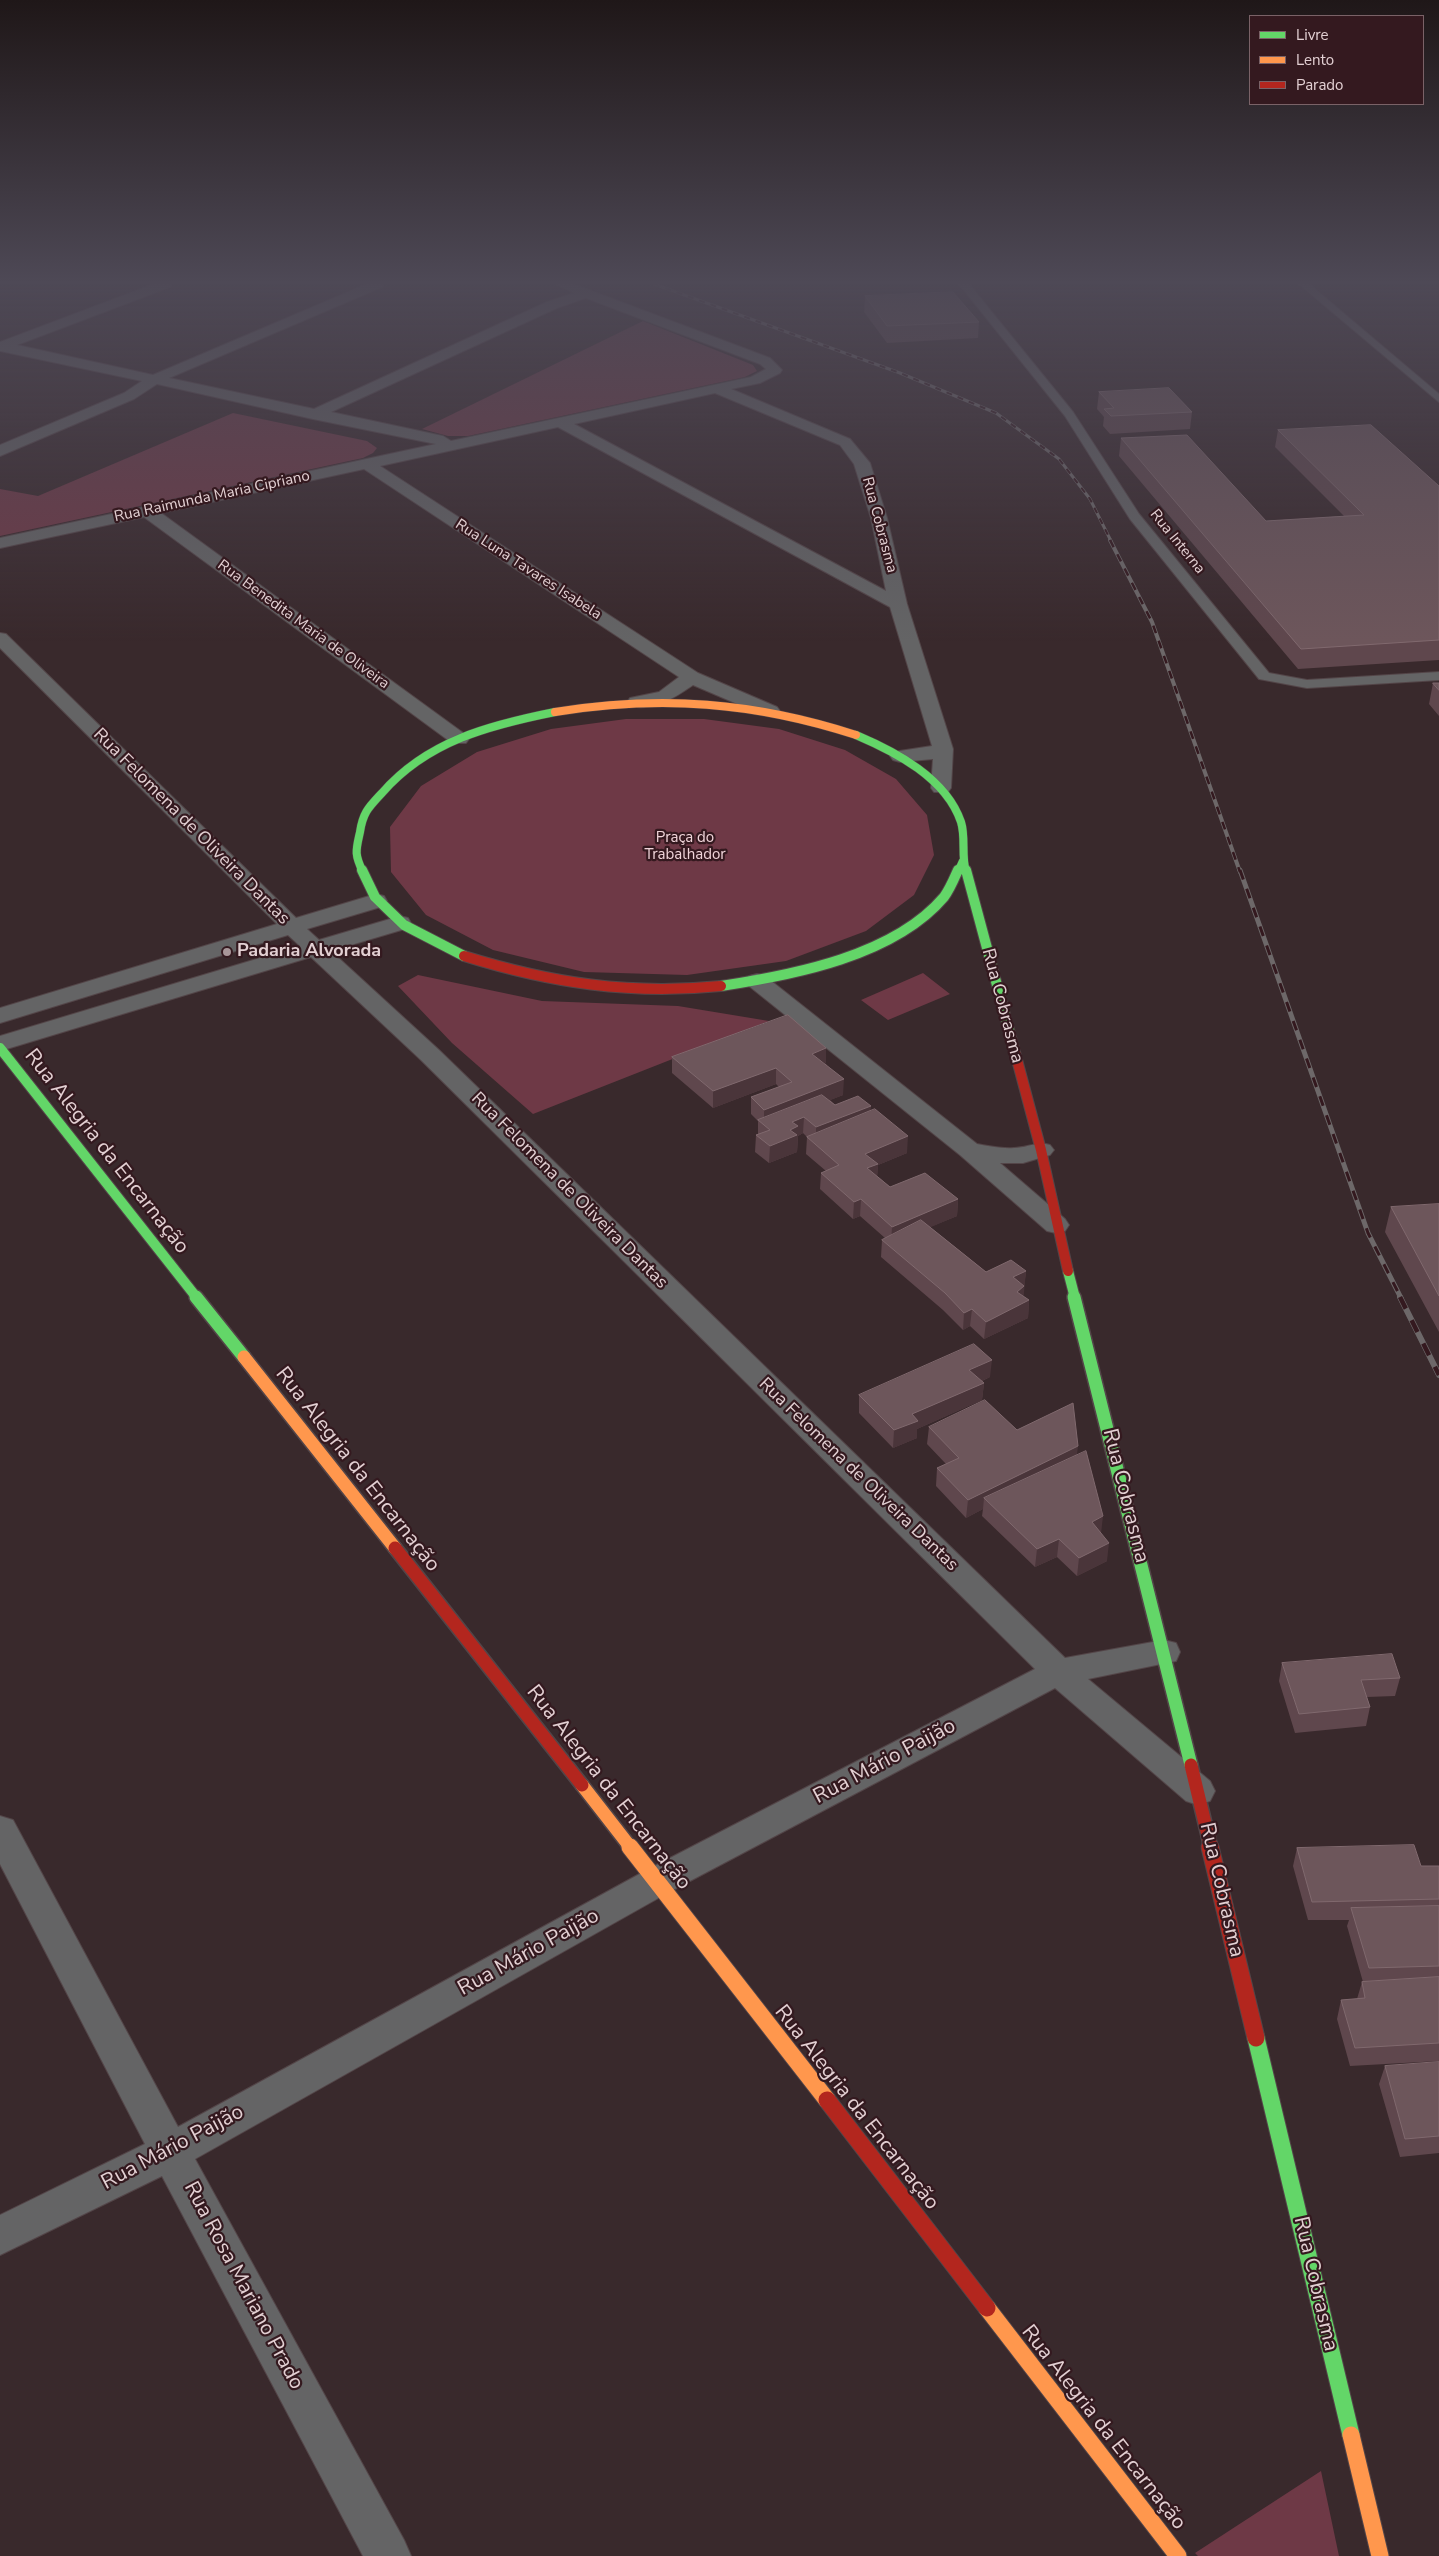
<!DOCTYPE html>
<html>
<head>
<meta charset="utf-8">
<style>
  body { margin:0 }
  #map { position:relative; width:1439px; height:2556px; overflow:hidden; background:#39292c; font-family:"Nunito Sans",sans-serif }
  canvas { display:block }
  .legend { position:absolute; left:1249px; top:15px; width:175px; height:90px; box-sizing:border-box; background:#34191f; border:1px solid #7a6267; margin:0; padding:6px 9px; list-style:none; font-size:15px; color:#e3d0d3 }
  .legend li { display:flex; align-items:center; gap:10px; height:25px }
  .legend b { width:25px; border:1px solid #7a6267 }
</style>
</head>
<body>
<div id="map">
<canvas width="1439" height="2556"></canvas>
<ul class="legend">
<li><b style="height:6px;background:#63d668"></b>Livre</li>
<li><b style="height:6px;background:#ff974d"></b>Lento</li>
<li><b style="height:6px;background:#b3261e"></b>Parado</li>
</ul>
</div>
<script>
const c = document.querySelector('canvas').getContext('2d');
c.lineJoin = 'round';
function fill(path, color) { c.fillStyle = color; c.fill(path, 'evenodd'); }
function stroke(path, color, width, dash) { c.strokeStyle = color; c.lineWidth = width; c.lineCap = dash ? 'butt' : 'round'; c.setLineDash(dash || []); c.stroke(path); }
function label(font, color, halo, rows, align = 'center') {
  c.font = font + ' "Nunito Sans",sans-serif'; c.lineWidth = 4.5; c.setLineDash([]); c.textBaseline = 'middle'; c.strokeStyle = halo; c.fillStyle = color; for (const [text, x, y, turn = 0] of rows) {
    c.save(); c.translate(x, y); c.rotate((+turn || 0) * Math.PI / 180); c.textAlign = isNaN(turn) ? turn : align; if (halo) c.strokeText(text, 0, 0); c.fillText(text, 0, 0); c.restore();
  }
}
const green = new Path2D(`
  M643,321L753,365L757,371L745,377L468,436H448L422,429Z
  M233,413L367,441L377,448L373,453L363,458L0,536V489L38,496Z
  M626,719H704L779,729L845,750L896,779L927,815L934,855L914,895L866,931L786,961L687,975L584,972L493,950L426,915L391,872L390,827L421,786L477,752L551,729Z
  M923,973L950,994L888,1020L861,1000Z
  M418,975L542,1001L678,1006L769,1021L533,1114L452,1043L398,986Z
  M1321,2471L1339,2556H1198L1195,2553Z`);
const lane = new Path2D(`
  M959,284H969L1073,412L1139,514L1269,673L1307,680L1439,672V680L1307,688L1259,679L1130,519L1065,416Z
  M1299,284H1309L1439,394V402Z`);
const street = new Path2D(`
  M154,284H171L170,287L17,345L153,375L367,284H383L382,287L169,378L314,409L547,302L574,293L556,284H573L770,358L782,370L780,373L760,383L731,389L850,439L870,463L887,518L907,604L953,749L951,788L948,792H934L931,788L933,759L900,762L893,760L890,756L893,752L932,746L890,607L558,427L380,466L698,673L777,707L780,711L777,715H763L693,685C676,697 653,712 630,706L627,702L630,698L659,692L679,677L364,469L161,513L466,735L469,739L466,743H452L144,517L0,548V538L436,444L313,419L157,384L134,399L0,456V445L124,393L142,381L0,351V342ZM586,298L760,364L766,369L751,377L451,441L443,436L331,412L557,308ZM715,393L840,445L854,464L871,518L886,591L574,424Z
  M0,633L6,634L296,918L376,894L384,896L387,901L384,906L307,929L319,940L400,916L408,918L411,923L408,928L331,951L439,1050L1065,1658L1164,1640L1176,1643L1180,1652L1176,1661L1088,1679L1210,1781L1215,1791L1210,1801L1198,1805L1186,1801L1055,1688L671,1891L195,2159L404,2540L411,2556H363L162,2176L0,2255V2215L145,2144L0,1864V1816L13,1820L178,2127L645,1871L1035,1669L421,1060L311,957L0,1051V1036L300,946L288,935L0,1023V1008L277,924L0,648Z
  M757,974L765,976L977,1144C989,1146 1002,1149 1014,1148C1027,1148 1037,1141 1050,1145L1054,1150L1050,1155L1023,1163H1000L1065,1219L1069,1225L1065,1231L1056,1233L1047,1231L960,1155L749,986L745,981L749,976Z`);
const fastFar3 = new Path2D(`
  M856,735C896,752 946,778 961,822C966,838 961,855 966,872
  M363,872C354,854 356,850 360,832C363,812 369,807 382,793C427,741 490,725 555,712
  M958,872L963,861`);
const fastFar2 = new Path2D(`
  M362,870L375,897L404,925L464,956
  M966,870L1012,1041
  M721,986C793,975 894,956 944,897C950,889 954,879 958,870
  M0,1048L197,1298
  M1068,1271L1075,1298`);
const fastFar1 = new Path2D(`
  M196,1297L244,1357
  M1074,1297L1191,1765`);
const fast = new Path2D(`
  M1256,2038L1351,2435`);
const slowFar2 = new Path2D(`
  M555,712C661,695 754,702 856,735`);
const slowFar1 = new Path2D(`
  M244,1357L395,1548
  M582,1785L631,1848`);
const slow = new Path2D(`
  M630,1847L827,2100
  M987,2308L1178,2556
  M1351,2435L1380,2556`);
const jamFar2 = new Path2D(`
  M464,956C551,983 630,995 721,986
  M1012,1041L1041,1150L1068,1271`);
const jamFar1 = new Path2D(`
  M395,1548L582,1785
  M1191,1765L1211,1848`);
const jam = new Path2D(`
  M1210,1847L1256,2038
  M827,2100L987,2308`);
const railFar3 = new Path2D(`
  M654,284L900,373L996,413L1059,459L1090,499L1111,541`);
const railFar2 = new Path2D(`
  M1110,540L1152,622L1240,872`);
const railFar1 = new Path2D(`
  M1240,870L1368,1233L1401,1298`);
const rail = new Path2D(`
  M1400,1297L1439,1375`);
const wall = new Path2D(`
  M865,296L979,322L978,338L887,343L864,312Z
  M1099,392L1192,412L1190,429L1110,434L1103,426L1104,417L1097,409Z
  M1278,430L1439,486V660L1298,669L1119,456L1121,438L1266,521L1344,516L1275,447Z
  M1433,683H1439V716L1429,704Z
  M672,1057L826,1064L843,1095L830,1100L835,1105L870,1111L907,1153L878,1165L877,1176L890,1187L958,1199L957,1216L930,1227L986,1272L1026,1271L1023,1296L1029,1300L1028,1318L984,1339L970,1326L963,1330L943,1310L881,1257L882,1240L885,1238L860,1216L853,1219L820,1189L821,1173L826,1171L806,1154L807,1137L803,1133L798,1136L797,1152L769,1163L755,1152L756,1135L758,1134V1121L751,1114V1097L779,1087L776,1084L713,1108L672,1073Z
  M1439,1204V1332L1385,1232L1391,1207Z
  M990,1377L982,1381L984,1383L982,1400L917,1429V1438L893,1448L859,1413V1395Z
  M929,1427L1017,1430L1077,1455L1101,1533L1107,1561L1077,1576L1057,1557L1035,1567L982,1516L983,1509L966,1518L936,1486L937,1468L946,1464L927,1444Z
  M1282,1663L1400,1678L1395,1696L1367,1697L1370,1707L1366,1726L1295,1733L1279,1681Z
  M1297,1848L1421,1866H1439V2061L1350,2066L1337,2019L1341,2000L1357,1999L1362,1982H1363L1347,1926L1349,1920H1308L1293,1866Z
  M1439,2062V2153L1400,2157L1379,2084L1385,2066Z`);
const shadedWall = new Path2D(`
  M826,1048V1064L812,1054Z
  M776,1068V1084L713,1108V1091Z
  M844,1079L843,1095L765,1126L764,1124V1110Z
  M871,1106L870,1122L816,1144V1127Z
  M804,1117L803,1133L798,1136L797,1152L769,1163L770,1146L790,1130L792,1122Z
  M908,1136L907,1153L878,1165L877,1181L866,1185L865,1154Z
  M861,1199L860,1216L853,1219L854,1202Z
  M958,1199L957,1216L891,1244L892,1227Z
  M1026,1271L1023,1303L1029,1300L1028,1318L984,1339L986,1322L1013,1277Z
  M972,1309L970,1326L963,1330L964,1313Z
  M992,1360L990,1377L968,1387L969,1370Z
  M984,1383L982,1400L917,1429V1438L893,1448L894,1430L912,1414Z
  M1078,1446L1076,1463L984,1498L983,1509L966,1518L968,1500Z
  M1103,1516L1101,1534L1092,1522Z
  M1059,1539L1057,1557L1035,1567L1037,1549Z
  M1109,1543L1107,1561L1077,1576L1079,1558Z`);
const building = new Path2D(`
  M953,292L979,322L887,326L865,296Z
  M1169,388L1192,412L1111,416L1104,409L1114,408L1099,392Z
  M1371,425L1439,486V640L1301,649L1121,438L1187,435L1266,521L1364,515L1278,430Z
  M1433,683H1439V690Z
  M788,1015L826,1048L812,1054L844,1079L764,1110L751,1097L792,1082L776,1068L713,1091L672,1057Z
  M822,1095L835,1105L858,1096L871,1106L816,1127L804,1117L792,1122L798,1126L790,1130L797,1135L770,1146L756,1135L770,1130L758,1120Z
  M875,1109L908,1136L865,1154L878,1164L867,1168L890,1187L925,1173L958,1199L892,1227L861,1199L854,1202L821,1173L839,1165L807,1137Z
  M1439,1204V1296L1391,1207Z
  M921,1220L986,1272L1011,1260L1026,1271L1013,1277L1024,1286L1017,1292L1029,1300L986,1322L972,1309L964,1313L945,1293L882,1240Z
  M974,1344L992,1360L969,1370L984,1383L912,1414L918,1421L894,1430L859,1395Z
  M985,1400L1017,1430L1073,1403L1078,1446L968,1500L937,1468L959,1458L929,1427Z
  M1086,1451L1103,1516L1092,1522L1109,1543L1079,1558L1059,1539L1037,1549L984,1498Z
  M1392,1654L1400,1678L1361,1680L1370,1707L1299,1714L1282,1663Z
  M1414,1845L1421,1866H1439V1899L1312,1902L1297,1848Z
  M1439,1906V1966L1369,1968L1351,1908Z
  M1439,1977V2043L1355,2048L1341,2000L1365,1998L1362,1982Z
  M1439,2062V2136L1405,2139L1385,2066Z`);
const markers = [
  [227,952,5,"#a89699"]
];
const farStreetnames = [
  ["Rua Raimunda Maria Cipriano",212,497,-12],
  ["Rua Cobrasma",879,525,75],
  ["Rua Interna",1177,542,51],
  ["Rua Luna Tavares Isabela",528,570,33],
  ["Rua Benedita Maria de Oliveira",303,625,36]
];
const farParknames = [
  ["Praça do",685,838],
  ["Trabalhador",685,855]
];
const streetNames = [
  ["Rua Felomena de Oliveira Dantas",191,827,45],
  ["Rua Cobrasma",1002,1006,75],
  ["Rua Felomena de Oliveira Dantas",569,1191,45],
  ["Rua Felomena de Oliveira Dantas",858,1475,44]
];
const poiNames = [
  ["Padaria Alvorada",237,952]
];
const nearStreetnames = [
  ["Rua Alegria da Encarnação",106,1152,52],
  ["Rua Alegria da Encarnação",357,1470,52],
  ["Rua Cobrasma",1125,1496,76],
  ["Rua Mário Paijão",885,1762,-28],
  ["Rua Alegria da Encarnação",608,1788,52],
  ["Rua Cobrasma",1221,1890,77],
  ["Rua Mário Paijão",529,1953,-29],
  ["Rua Alegria da Encarnação",856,2108,52],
  ["Rua Mário Paijão",173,2148,-28],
  ["Rua Cobrasma",1315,2284,77],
  ["Rua Rosa Mariano Prado",243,2286,62],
  ["Rua Alegria da Encarnação",1103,2428,52]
];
fill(green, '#6e3946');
stroke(lane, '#534548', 2);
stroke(street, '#534548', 2);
stroke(fastFar3, '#534548', 9);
stroke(fastFar2, '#534548', 12);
stroke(fastFar1, '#534548', 16);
stroke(fast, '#534548', 19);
stroke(slowFar2, '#534548', 9);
stroke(slowFar1, '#534548', 16);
stroke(slow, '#534548', 19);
stroke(jamFar2, '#534548', 12);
stroke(jamFar1, '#534548', 16);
stroke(jam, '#534548', 19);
fill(lane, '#646465');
fill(street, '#646465');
stroke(fastFar3, '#63d668', 8);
stroke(fastFar2, '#63d668', 10);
stroke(fastFar1, '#63d668', 13);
stroke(fast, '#63d668', 17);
stroke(slowFar2, '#ff974d', 8);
stroke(slowFar1, '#ff974d', 13);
stroke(slow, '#ff974d', 17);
stroke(jamFar2, '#b3261e', 10);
stroke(jamFar1, '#b3261e', 13);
stroke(jam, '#b3261e', 17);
stroke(railFar3, '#6d6869', 3);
stroke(railFar2, '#6d6869', 4);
stroke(railFar1, '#6d6869', 5);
stroke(rail, '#6d6869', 6);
stroke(railFar3, '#34191f', 2, [6]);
stroke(railFar2, '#34191f', 2.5, [8]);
stroke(railFar1, '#34191f', 3, [10]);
stroke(rail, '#34191f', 4.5, [13]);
fill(wall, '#5f474d');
fill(shadedWall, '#4a353a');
fill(building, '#6d565b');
stroke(building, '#80696e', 1);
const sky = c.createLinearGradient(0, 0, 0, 642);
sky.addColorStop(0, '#1f1718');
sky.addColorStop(0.44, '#4e4956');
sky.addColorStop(1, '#4e495600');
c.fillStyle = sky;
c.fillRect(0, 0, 1439, 642);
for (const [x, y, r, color] of markers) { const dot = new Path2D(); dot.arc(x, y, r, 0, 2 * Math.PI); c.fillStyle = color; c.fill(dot); stroke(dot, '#34191f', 2); }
label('15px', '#e3d0d3', '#34191f', farStreetnames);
label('15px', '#f0d4d9', '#34191f', farParknames);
label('18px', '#e3d0d3', '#34191f', streetNames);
label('bold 18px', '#e3d0d3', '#34191f', poiNames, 'left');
label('21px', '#e3d0d3', '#34191f', nearStreetnames);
</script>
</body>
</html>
